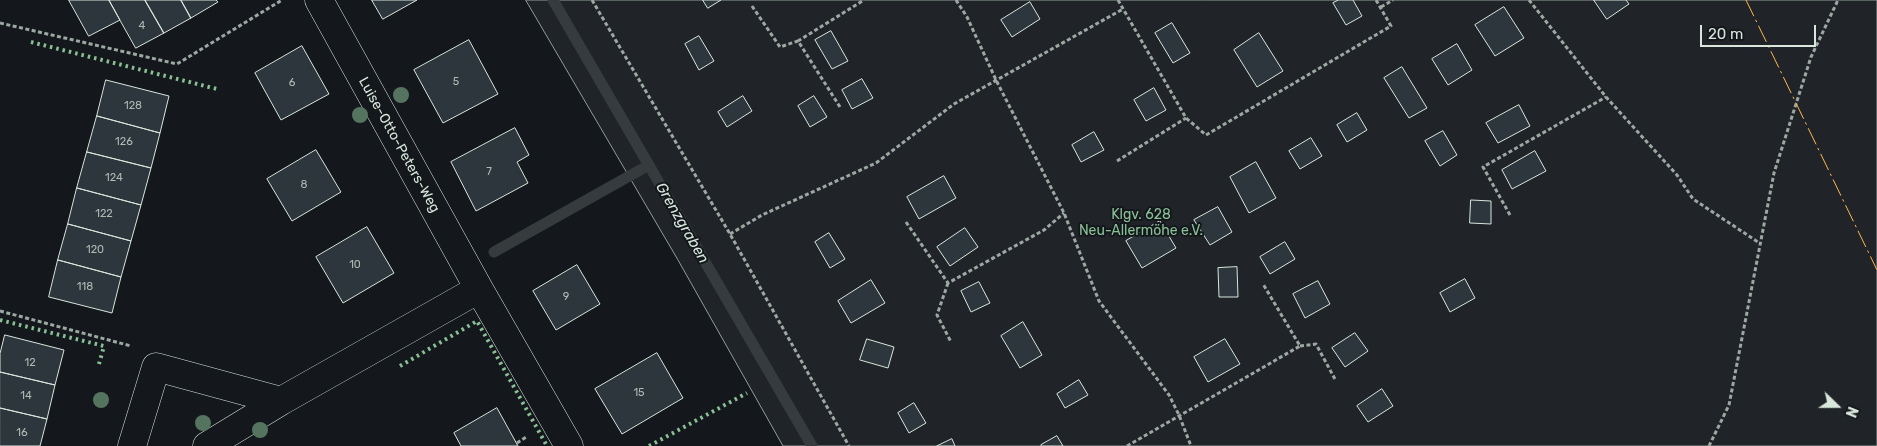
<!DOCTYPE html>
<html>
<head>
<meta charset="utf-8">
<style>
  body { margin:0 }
  #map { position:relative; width:1877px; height:446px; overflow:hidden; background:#14181c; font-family:Rubik,sans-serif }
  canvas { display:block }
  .north { position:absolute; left:1812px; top:381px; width:50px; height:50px; -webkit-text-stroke:4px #14181c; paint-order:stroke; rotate:112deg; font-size:14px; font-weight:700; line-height:20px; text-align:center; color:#d8e6dc }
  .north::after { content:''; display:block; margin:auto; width:18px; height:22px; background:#d8e6dc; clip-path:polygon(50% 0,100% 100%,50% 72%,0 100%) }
  .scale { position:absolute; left:1700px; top:25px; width:116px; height:22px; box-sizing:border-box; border:2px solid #d8e6dc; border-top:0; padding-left:6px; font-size:15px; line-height:18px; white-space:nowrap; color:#d8e6dc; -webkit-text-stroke:4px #14181c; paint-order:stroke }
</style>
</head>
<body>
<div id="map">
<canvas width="1877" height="446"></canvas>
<div class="north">N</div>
<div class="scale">20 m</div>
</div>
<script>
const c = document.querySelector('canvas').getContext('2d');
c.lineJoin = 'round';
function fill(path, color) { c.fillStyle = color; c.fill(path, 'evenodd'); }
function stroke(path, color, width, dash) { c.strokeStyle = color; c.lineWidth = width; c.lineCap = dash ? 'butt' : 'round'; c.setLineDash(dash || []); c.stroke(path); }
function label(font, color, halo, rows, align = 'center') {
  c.font = font + ' Rubik,sans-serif'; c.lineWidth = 4; c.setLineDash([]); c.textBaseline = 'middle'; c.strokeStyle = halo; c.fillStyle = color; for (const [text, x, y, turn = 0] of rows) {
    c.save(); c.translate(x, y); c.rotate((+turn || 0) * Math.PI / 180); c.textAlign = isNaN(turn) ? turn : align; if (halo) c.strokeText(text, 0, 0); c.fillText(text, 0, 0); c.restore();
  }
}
const green = new Path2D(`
  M526,0H1877V446H783L678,260Z`);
const stream = new Path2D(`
  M553,0L812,446
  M494,252L649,165`);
const building = new Path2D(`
  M69,0H109L120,20L89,36Z
  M109,0H145L164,33L136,48Z
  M145,0H181L191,18L164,33Z
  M181,0H216L218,2L191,18Z
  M372,0H417L383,19Z
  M703,0H721L708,8Z
  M1339,0H1353L1362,16L1346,25L1333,3Z
  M1594,0H1626L1629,4L1607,19Z
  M1030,2L1040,19L1012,37L1001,20Z
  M1504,7L1524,38L1495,56L1475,25Z
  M1172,23L1190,53L1173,63L1155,33Z
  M831,31L848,61L832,69L815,40Z
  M1259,33L1283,71L1257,87L1234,50Z
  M699,36L714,61L699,70L685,44Z
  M469,40L498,94L443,123L414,70Z
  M1457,44L1472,70L1448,85L1432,59Z
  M302,46L329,94L281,120L255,73Z
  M1402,67L1427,108L1409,118L1384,78Z
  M862,79L873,98L852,109L842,90Z
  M106,80L169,96L160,133L97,116Z
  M1154,88L1166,110L1146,121L1134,100Z
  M743,96L752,111L727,127L718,112Z
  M814,96L827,117L810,127L798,106Z
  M1519,105L1530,126L1498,143L1486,123Z
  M1357,113L1367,130L1347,142L1337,125Z
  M97,116L160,133L151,168L87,152Z
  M515,128L529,155L517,162L528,183L476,211L451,162Z
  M1443,131L1457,155L1440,166L1425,141Z
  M1094,132L1104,150L1081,162L1072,145Z
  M1311,138L1322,156L1300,169L1289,151Z
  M316,150L341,192L292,221L267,179Z
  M1535,151L1546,171L1512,189L1502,170Z
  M87,152L151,168L141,205L77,188Z
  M1256,162L1276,198L1249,213L1230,177Z
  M944,176L956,198L919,219L907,197Z
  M77,188L141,205L131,241L68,224Z
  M1471,200L1491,201V224L1470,223Z
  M1218,207L1232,232L1210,245L1194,220Z
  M1160,221L1176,248L1142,268L1126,241Z
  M68,224L131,241L121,277L58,260Z
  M367,227L394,273L343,303L316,257Z
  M965,228L978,247L950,266L937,247Z
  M829,233L845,259L830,268L815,242Z
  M1285,242L1295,259L1270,274L1260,257Z
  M58,260L121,277L112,313L49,297Z
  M577,265L600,304L556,330L533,291Z
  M1237,267L1238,297H1219L1218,268Z
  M1465,279L1475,298L1450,312L1440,293Z
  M871,280L885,303L851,323L838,301Z
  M1318,281L1330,304L1305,318L1293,294Z
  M979,282L990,303L971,312L961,291Z
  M1023,322L1042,355L1020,368L1001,336Z
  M1355,333L1368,351L1345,367L1332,348Z
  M5,335L64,350L55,385L0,372V354Z
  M867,339L894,347L888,368L860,360Z
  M1225,339L1240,364L1208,382L1194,357Z
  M657,353L683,398L622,434L595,389Z
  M0,372L55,385L47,419L0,408Z
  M1079,380L1088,395L1065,408L1057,394Z
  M1382,389L1393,406L1368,422L1357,406Z
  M914,403L926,423L909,433L898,413Z
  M0,408L47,419L40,446H0Z
  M497,408L518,446H461L454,433Z
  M1057,436L1063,446H1041V445Z
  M952,439L955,446H937Z`);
const path = new Path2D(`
  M592,0L730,234L849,446
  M956,0L967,17L996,80L1064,213L1099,301L1169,395L1179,415L1191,446
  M1118,0L1186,118L1206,135L1391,26L1376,0
  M1529,0L1606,97L1677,175L1693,199L1761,244
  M752,6L780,47L798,41
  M1381,7L1393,0
  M0,23L177,64L282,0
  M840,107L798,41L864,0
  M1117,161L1186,118
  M1510,215L1483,167L1606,97
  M906,222L948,283L1044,230L1064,213
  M730,234L762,215L876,163L954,104L1123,9
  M948,283L937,315L951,342
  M0,311L131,346
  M1300,346L1316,344L1336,381
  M517,443L526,437
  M1127,446L1300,346L1263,284
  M1709,446L1729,405L1774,173L1811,57L1838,0`);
const minor = new Path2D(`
  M319,0L479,289L569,446
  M132,446L156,367L281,401
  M207,446L281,401L479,289`);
const hedge = new Path2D(`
  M31,42L217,89
  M0,320L104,346L99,364
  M400,366L477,321L547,446
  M649,446L747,393`);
const power = new Path2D(`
  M1746,0L1877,270`);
const trees = [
  [401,95],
  [360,115],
  [101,400],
  [203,423],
  [260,430]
];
const numberNames = [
  ["4",142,26],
  ["5",456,82],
  ["6",292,83],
  ["128",133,106],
  ["126",124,142],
  ["7",489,172],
  ["124",114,178],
  ["8",304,185],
  ["122",104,214],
  ["120",95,250],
  ["10",355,265],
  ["118",85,287],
  ["9",566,297],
  ["12",30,363],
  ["15",639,393],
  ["14",26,396],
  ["16",22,433]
];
const streetNames = [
  ["Luise-Otto-Peters-Weg",399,145,61]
];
const parkNames = [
  ["Klgv. 628",1141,215],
  ["Neu-Allermöhe e.V.",1141,231]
];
const waterNames = [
  ["Grenzgraben",682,223,60]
];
fill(green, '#202428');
stroke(green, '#939e99', 1);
stroke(stream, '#363b3e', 11);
fill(building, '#2c363c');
stroke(building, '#d8e6dc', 1);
stroke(minor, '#d8e6dc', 29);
stroke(path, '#9da8a2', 3, [4, 2.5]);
stroke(minor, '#14181c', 28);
stroke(hedge, '#8ac095', 4, [2.5, 4]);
stroke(power, '#ffb74d', 1, [18, 4, 2.5, 4]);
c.fillStyle = '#55745f';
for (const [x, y] of trees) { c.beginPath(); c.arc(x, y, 8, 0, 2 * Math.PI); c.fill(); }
label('11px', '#adbab4', null, numberNames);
label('14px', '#d8e6dc', '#14181c', streetNames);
label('14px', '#8ac095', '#14181c', parkNames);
label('italic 15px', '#d8e6dc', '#14181c', waterNames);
</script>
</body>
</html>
